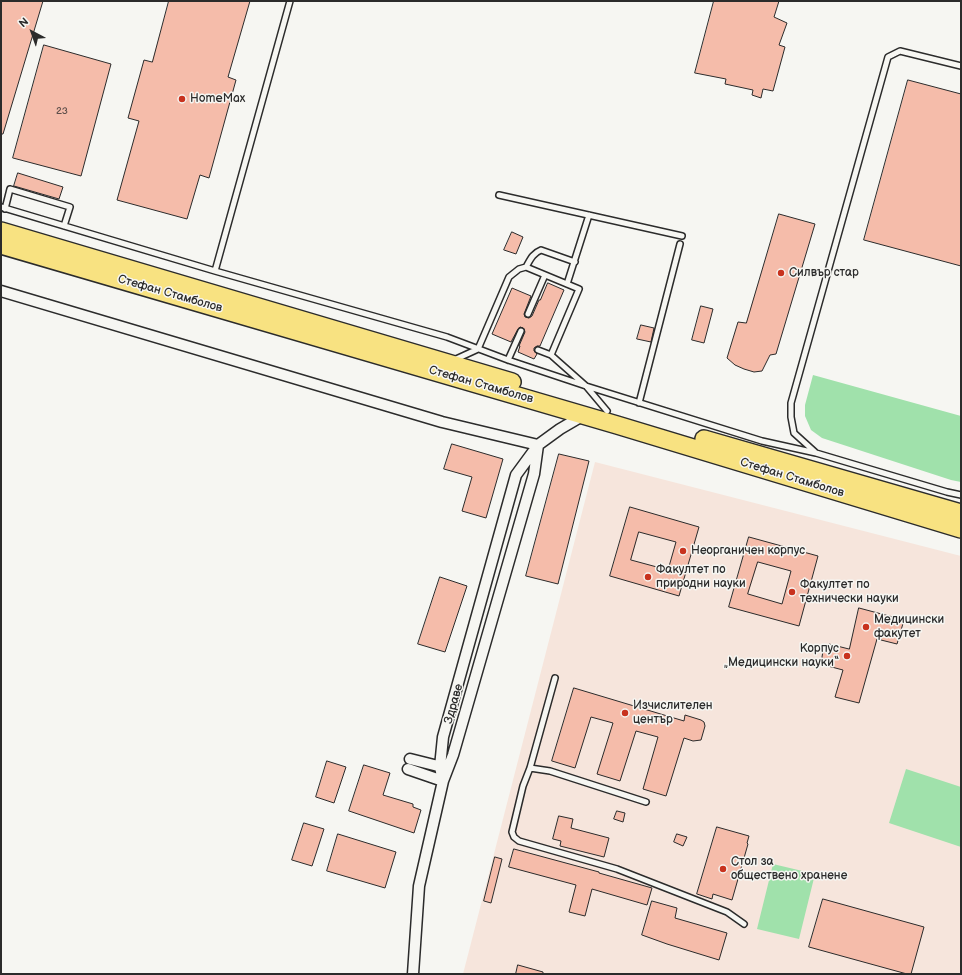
<!DOCTYPE html>
<html>
<head>
<meta charset="utf-8">
<style>
  body { margin:0 }
  #map { position:relative; width:962px; height:975px; overflow:hidden; background:#f6f6f2; font-family:"Balsamiq Sans",sans-serif }
  canvas { display:block }
  .frame { position:absolute; inset:0; border:2px solid #2b2b2b; pointer-events:none }
  .north { position:absolute; left:12px; top:12px; width:40px; height:40px; -webkit-text-stroke:3px #f6f6f2; paint-order:stroke; rotate:319deg; font-size:11px; font-weight:700; line-height:16px; text-align:center; color:#2b2b2b }
  .north::after { content:''; display:block; margin:auto; width:14px; height:18px; background:#2b2b2b; clip-path:polygon(50% 0,100% 100%,50% 72%,0 100%) }
</style>
</head>
<body>
<div id="map">
<canvas width="962" height="975"></canvas>
<div class="frame"></div>
<div class="north">N</div>
</div>
<script>
const c = document.querySelector('canvas').getContext('2d');
c.lineJoin = 'round';
function fill(path, color) { c.fillStyle = color; c.fill(path, 'evenodd'); }
function stroke(path, color, width, dash) { c.strokeStyle = color; c.lineWidth = width; c.lineCap = dash ? 'butt' : 'round'; c.setLineDash(dash || []); c.stroke(path); }
function label(font, color, halo, rows, align = 'center') {
  c.font = font + ' "Balsamiq Sans",sans-serif'; c.lineWidth = 3; c.setLineDash([]); c.textBaseline = 'middle'; c.strokeStyle = halo; c.fillStyle = color; for (const [text, x, y, turn = 0] of rows) {
    c.save(); c.translate(x, y); c.rotate((+turn || 0) * Math.PI / 180); c.textAlign = isNaN(turn) ? turn : align; if (halo) c.strokeText(text, 0, 0); c.fillText(text, 0, 0); c.restore();
  }
}
const built = new Path2D(`
  M595,462L961,556V974H463Z`);
const green = new Path2D(`
  M813,375L961,416V482L951,480L822,438L811,430L805,416V405Z
  M906,769L961,787V847L889,823Z
  M773,864L815,874L799,939L757,929Z`);
const building = new Path2D(`
  M1,1H43L3,134H1Z
  M169,1H250L228,77L236,80L209,178L200,175L187,219L117,200L139,121L128,118L144,60L152,62Z
  M714,1H779L774,17L787,23L779,45L785,47L773,91L763,89L761,98L752,95L753,90L725,84L726,79L695,73Z
  M44,45L111,64L81,176L13,158Z
  M908,80L961,94V266L864,240Z
  M18,173L63,187L59,199L14,186Z
  M779,214L815,224L776,354L770,355L762,371L754,372L744,369L735,365L727,358L738,322L746,323Z
  M512,232L523,237L516,254L504,250Z
  M548,283L564,290L540,346H537L534,348V351L537,354L534,359L518,352L520,346H519L525,332L524,329L523,328L520,327L518,329L511,342L492,334L512,288L531,296L524,314L525,317L529,318L532,316L539,300H540Z
  M701,306L713,309L704,343L692,340Z
  M641,325L654,328L651,342L637,339Z
  M452,444L503,459L486,518L462,511L472,477L444,469Z
  M559,454L589,461L558,584L526,576Z
  M630,507L699,527L679,596L610,576ZM639,532L676,542L668,570L631,560Z
  M749,537L818,556L799,626L729,607ZM758,562L791,571L782,604L748,594Z
  M440,577L467,586L445,652L418,644Z
  M859,608L904,620L897,644L877,639L859,703L835,697L843,670L824,665L822,657L823,651L829,644L849,649Z
  M574,688L684,721L685,715L701,720L704,722L705,726L701,740L693,741L684,738L666,796L643,789L658,737L636,731L620,781L597,774L613,723L591,717L575,768L552,761Z
  M327,761L346,767L334,803L316,797Z
  M364,765L390,773L383,795L413,804V807L421,810L414,833L349,811Z
  M617,811L625,813L623,822L614,819Z
  M559,816L573,819L571,828L609,838L604,857L560,846L561,841L553,839Z
  M304,823L324,829L312,866L292,860Z
  M717,827L749,836L747,843L748,844L732,900L713,894L712,899L697,894Z
  M338,834L396,852L385,888L327,871Z
  M677,834L687,837L683,846L674,842Z
  M514,849L599,872V873L652,888L647,905L592,889L585,916L569,912L576,885L509,867Z
  M495,857L502,859L491,903L484,901Z
  M823,899L924,927L911,974H907L809,947Z
  M652,901L677,908L675,918L727,933L719,960L667,944L642,935Z
  M518,965L543,972V974H516Z`);
const service = new Path2D(`
  M499,195L682,236
  M1,207L215,271L447,337L508,360L586,386L762,441L816,453L947,492L961,495
  M5,209L10,189L70,207L64,226
  M526,267C530,260 533,253 541,250L575,262
  M215,271L290,1
  M567,284L589,215
  M528,314L545,275
  M538,350L551,355
  M454,360L478,349L509,277L519,269L526,267L579,289L551,355L586,386L607,411
  M508,360L521,331
  M639,403L680,244
  M815,452L794,433L791,417V403L888,57L900,51L961,66
  M555,678L530,768L523,786L512,832L514,837L519,841L617,869L727,912L744,924
  M530,768L550,771L646,802`);
const minor = new Path2D(`
  M1,291L442,422L538,445
  M410,759L446,768
  M408,769L443,781
  M443,781L440,767L443,737L516,475L538,445L560,429L584,415
  M413,974L419,886L443,781L453,755L534,474L538,445`);
const trunk = new Path2D(`
  M1,231L512,382
  M1,245L617,425L961,529
  M704,439L961,513`);
const markers = [
  [182,99,4,"#c8321e"],
  [781,273,4,"#c8321e"],
  [683,551,4,"#c8321e"],
  [648,577,4,"#c8321e"],
  [792,592,4,"#c8321e"],
  [866,627,4,"#c8321e"],
  [847,656,4,"#c8321e"],
  [625,713,4,"#c8321e"],
  [723,869,4,"#c8321e"]
];
const numberNames = [
  ["23",62,111]
];
const poiNames = [
  ["HomeMax",190,99],
  ["Силвър стар",789,273],
  ["Неорганичен корпус",691,551],
  ["Факултет по",656,570],
  ["природни науки",656,584],
  ["Факултет по",800,585],
  ["технически науки",800,599],
  ["Медицински",874,620],
  ["факутет",874,634],
  ["Корпус",839,649,"right"],
  ["„Медицински науки“",839,663,"right"],
  ["Изчислителен",633,706],
  ["център",633,720],
  ["Стол за",731,862],
  ["обществено хранене",731,876]
];
const streetNames = [
  ["Стефан Стамболов",170,294,16],
  ["Стефан Стамболов",481,385,16],
  ["Стефан Стамболов",792,478,17],
  ["Здраве",454,704,-74]
];
fill(built, '#f6e5dc');
fill(green, '#a0e1ab');
fill(building, '#f5bcaa');
stroke(building, '#2b2b2b', 1);
stroke(service, '#2b2b2b', 8);
stroke(minor, '#2b2b2b', 13);
stroke(trunk, '#2b2b2b', 20);
stroke(service, '#f6f6f2', 5);
stroke(minor, '#f6f6f2', 10);
stroke(trunk, '#f8e281', 17);
for (const [x, y, r, color] of markers) { const dot = new Path2D(); dot.arc(x, y, r, 0, 2 * Math.PI); c.fillStyle = color; c.fill(dot); stroke(dot, '#f6f6f2', 1.5); }
label('10px', '#5e4f4b', null, numberNames);
label('12px', '#2b2b2b', '#f6f6f2', poiNames, 'left');
label('12px', '#2b2b2b', '#f6f6f2', streetNames);
</script>
</body>
</html>
